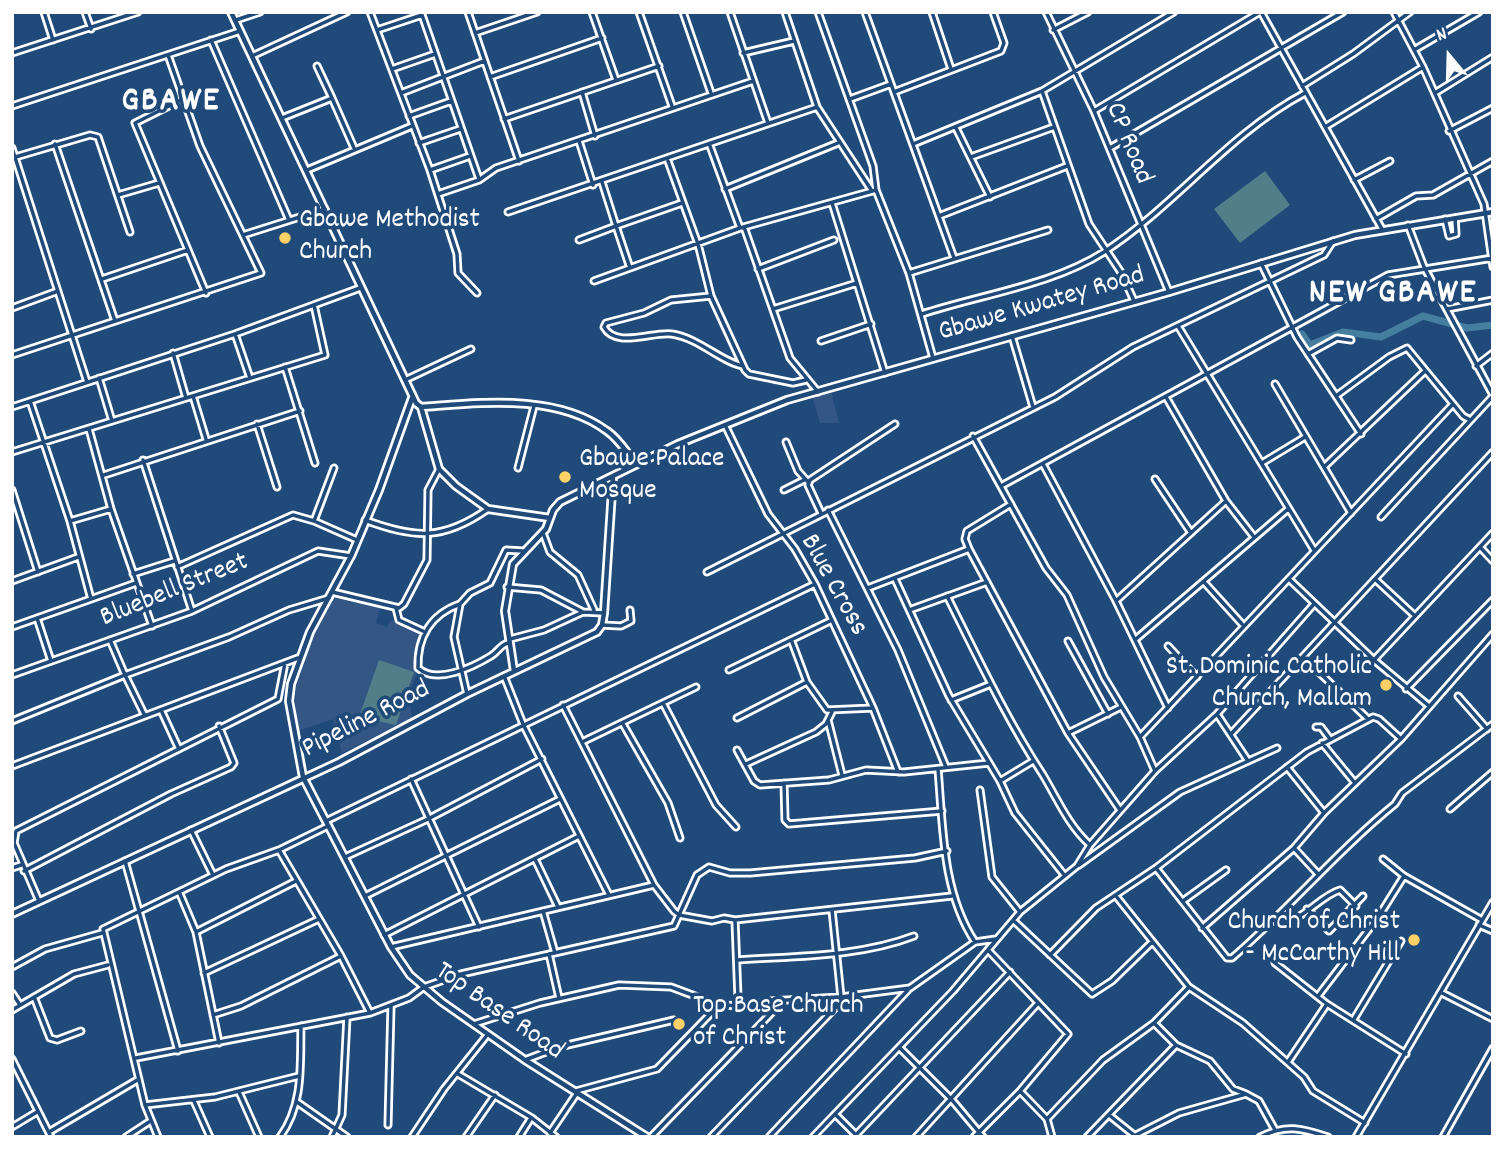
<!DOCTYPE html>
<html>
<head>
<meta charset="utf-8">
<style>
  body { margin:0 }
  #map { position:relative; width:1505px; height:1149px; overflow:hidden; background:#1f4a7a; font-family:Dekko,sans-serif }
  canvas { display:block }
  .frame { position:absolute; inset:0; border:14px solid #fff; pointer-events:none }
  .north { position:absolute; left:1414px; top:21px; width:70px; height:70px; -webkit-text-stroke:5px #1f4a7a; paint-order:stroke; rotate:341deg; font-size:19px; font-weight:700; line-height:28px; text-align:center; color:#fff }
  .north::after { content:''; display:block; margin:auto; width:24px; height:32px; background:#fff; clip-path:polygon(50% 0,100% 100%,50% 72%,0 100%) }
</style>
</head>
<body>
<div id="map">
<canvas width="1505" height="1149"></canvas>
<div class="frame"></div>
<div class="north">N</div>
</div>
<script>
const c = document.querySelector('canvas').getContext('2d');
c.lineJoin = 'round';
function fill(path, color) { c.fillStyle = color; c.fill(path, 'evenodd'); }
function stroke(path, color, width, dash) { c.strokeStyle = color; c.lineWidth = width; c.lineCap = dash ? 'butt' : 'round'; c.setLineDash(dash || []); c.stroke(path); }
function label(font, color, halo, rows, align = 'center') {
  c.font = font + ' Dekko,sans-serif'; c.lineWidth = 7; c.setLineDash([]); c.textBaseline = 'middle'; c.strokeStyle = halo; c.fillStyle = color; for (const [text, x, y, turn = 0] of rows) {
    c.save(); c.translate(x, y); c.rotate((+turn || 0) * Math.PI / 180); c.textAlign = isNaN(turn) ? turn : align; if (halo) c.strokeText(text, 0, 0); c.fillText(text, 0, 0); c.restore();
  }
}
const built = new Path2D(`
  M831,391L839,423H820L812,396Z
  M336,596L381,606L376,623L387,627L391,620L423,633L413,665L417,672L409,694L412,718L342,753L333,719L297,731L295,690L316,630Z`);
const green = new Path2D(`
  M1265,171L1290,205L1240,243L1214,209Z
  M379,660L414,672L396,725L359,717Z`);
const river = new Path2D(`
  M1302,334L1310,345L1343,332L1381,337L1423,316L1467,328L1493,325`);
const street = new Path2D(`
  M44,12L53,40
  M85,12L91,29
  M370,12L430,170L457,254L458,273L477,293
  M421,12L479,179
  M468,12L519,161
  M592,12L616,80
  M639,12L672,106
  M683,12L711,93
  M730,12L768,123
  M785,12L817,107L872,191
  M818,12L873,166L876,190L909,273L933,358
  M865,12L954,258
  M932,12L951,69
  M1046,12L1094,111L1169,292
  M1261,12L1382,229
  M1394,12L1423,67L1484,204L1493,267
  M236,20L260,12
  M377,30L422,15
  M1053,30L1088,12
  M475,33L537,12
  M211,40L289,220
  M1414,50L1479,12
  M12,53L138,12
  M743,53L794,41
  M252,56L347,12
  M317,66L332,98
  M392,69L435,54
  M490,77L602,38
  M1302,86L1353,54L1410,12
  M1042,91L1089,224L1122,274L1134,301
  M582,92L595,136
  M894,92L1001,51L1004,43L993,12
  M401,93L484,61
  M1435,93L1493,57
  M850,99L891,84
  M181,100L135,123L206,293
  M12,106L240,31
  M1094,111L1260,12
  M409,116L451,101
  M282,118L332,98L354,148
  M504,119L659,66
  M1325,127L1423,67
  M956,128L990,197
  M1449,131L1493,108
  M579,141L593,185
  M419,143L460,129
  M55,144L115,321
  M913,144L1042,91L1174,12
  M710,146L740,228
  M12,148L87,382
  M1110,148L1343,12
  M971,157L1054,127
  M12,158L90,135L98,137L130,232
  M668,161L698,244L711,296L745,370L749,374L793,383L806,380
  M307,170L412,126
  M430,170L470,156
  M1354,180L1390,161
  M602,182L616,226L682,203
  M725,189L838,143
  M438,194L479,180L496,168L753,81
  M118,195L159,183
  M832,203L885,373
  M508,212L817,107
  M939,216L1067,166
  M1376,219L1416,196L1433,195L1493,161
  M1445,219L1449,236L1456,234L1455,218
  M1408,225L1424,267L1493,395
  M744,227L790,358L818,392
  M243,235L325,209
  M579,240L616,226L630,268
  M1261,263L1297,337L1361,434
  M758,269L834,240
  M909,273L1048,230
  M102,279L188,250
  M594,281L740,228L876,190
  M711,296L671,300L644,313L606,323L604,327C616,349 653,331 672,334C699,338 721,362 743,366
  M12,308L58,291
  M773,309L857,283
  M1447,309L1493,300
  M922,314C979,295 1053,285 1104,252C1176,205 1228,134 1305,93
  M1178,326L1314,550
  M235,334L250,378
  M1012,336L1033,407
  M821,341L871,324
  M173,353L186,398
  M1308,354L1337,338L1351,340
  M12,355L261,273L200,146L168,55
  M1476,366L1493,353
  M285,367L315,463
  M99,378L112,421
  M405,380L471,349
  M1275,384L1351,513
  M193,396L206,439
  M1336,396L1389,357L1407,348L1463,416L1470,420
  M1166,397L1226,501L1254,537
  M30,401L70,521L91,599
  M12,407L235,334L360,288
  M257,424L277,487
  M725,425L768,514L795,549L815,584L873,708L898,772
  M89,429L111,509L152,626
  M973,436L1046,568L1067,595L1104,677L1140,737L1155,771
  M786,442L798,471L808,482
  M12,452L325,355L314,305
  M143,460L192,611
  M1262,463L1305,437
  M1043,464L1116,601L1168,708
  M1324,467L1425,371
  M334,468L314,521L357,540
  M518,468L534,406
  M104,475L300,411
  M1155,479L1191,533
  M1001,486L1388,275L1493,258
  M12,490L38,572
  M784,490L804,480
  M1011,504L967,531L965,539L969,549L1068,733L1120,810
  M828,510L898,650L946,767
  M821,513L808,485L810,480L895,424
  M1381,517L1493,396
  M365,520C415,539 444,540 488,509
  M70,521L111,509
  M543,533L550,552L578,575L594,610
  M1480,547L1493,561
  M177,567L293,515L314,521
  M707,572L1055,397L1133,347L1324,255L1333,241
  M133,574L174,561
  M895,579L949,696L1000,781L1015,813L1065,876
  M1289,579L1374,660L1429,706
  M1375,579L1415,616
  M12,581L78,557
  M1204,582L1242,624
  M507,587L541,590L583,612
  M868,588L969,549
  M332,592L399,608L404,604L427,560L428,490L439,469
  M947,596C977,656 1006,718 1043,775C1058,800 1068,825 1090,845
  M1116,601L1226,501
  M460,604C431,614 417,637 418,668C436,685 473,667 491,656C498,652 500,645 508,643
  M396,608L399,620L425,632
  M912,609L987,582
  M37,618L51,661
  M602,625L621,626L631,621L630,610
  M12,627L136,583
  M510,639L544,630L583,612L604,613
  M1136,639L1288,509
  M1068,641L1108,714
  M792,642L807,682L827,710L873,708
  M1168,646L1197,677
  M1303,657L1368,719
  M1374,660L1493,533
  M729,670L832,620
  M12,675L192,611L318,551L351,556
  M504,676L523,724L609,895
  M1406,689L1493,600
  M467,694L454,637L460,604L470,593L490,583L506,550L523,551
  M1458,696L1487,729
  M951,700L991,684
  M563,705L654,885L674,911L679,915L712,921L724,918L735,920L952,896
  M664,705L716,805L736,827
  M161,710L178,747
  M1217,714L1248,761
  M145,716L125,675L229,637L289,610L329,598
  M737,718L807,682
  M828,720L842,775
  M12,721L125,675L110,640
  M623,724L668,803L680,838
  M1316,727H1321L1330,739
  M1068,733L1121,707
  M1231,734L1493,452
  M1140,737L1453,404
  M584,741L696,687
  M1322,743L1355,783
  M737,750L754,781L760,785L829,780L866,770L904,772L989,763
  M746,764L816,732L826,724L832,712
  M12,766L298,658
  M1287,767L1324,813
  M938,769C943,827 942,892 975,942
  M411,779L479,927
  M1000,781L1033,761
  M784,783L785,820L789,824L942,811
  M980,790L992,877L1020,912
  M1450,809L1493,772
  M326,821L815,584
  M191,830L213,875
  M1294,848L1318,874
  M279,850L341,956L370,1013
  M345,857L428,819L542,759
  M535,859L558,907
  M1383,859L1404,876L1482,920
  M125,861L178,1051
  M1079,865L1180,792L1277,748
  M12,868L21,865
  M1156,868L1227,958H1232C1289,909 1337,851 1395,804L1402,793L1493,724
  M24,871L171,794L231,767L234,763L219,726
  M180,894L196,932L219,1043
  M365,896L560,799
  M1116,896L1189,987L1243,1023L1304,1077L1313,1091L1365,1123
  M39,901L14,843L16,831L278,699L285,663
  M1183,901L1226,870
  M1307,909L1329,931L1363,896
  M543,911L555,953
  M735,920L738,998
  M1014,921L1092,994L1112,981L1152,942
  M1275,921C1301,926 1317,897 1340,890L1356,906
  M1479,925L1493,931
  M1202,928L1294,848L1324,813L1401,739L1493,634
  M196,932L296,881
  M384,935L579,836
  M391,947L654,885
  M549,954L559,998
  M1050,955L1096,908L1156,868L1307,752L1373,717L1379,719L1401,739
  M738,960C796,956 859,957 914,936
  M1275,963L1327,1004L1406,1054
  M12,967L45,949L102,933
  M204,973L319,919
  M12,993L20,1005
  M1442,993L1493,1019
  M1318,996L1379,916L1404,876
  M34,997L50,1038L57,1040L81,1031
  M12,1010L74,974L108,965
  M213,1015L241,1006L341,956
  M1354,1019L1401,941
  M1154,1023L1176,1045L1210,1061L1233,1089L1246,1094
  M474,1024L540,1003L619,985L671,987L719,1005L748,1006L769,1001L841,997L910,988L975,942L996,939
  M900,1048L952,1100L983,1137
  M136,1058L370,1013L409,998L424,987L461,974L674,926L697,875L709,867L730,873H750L915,858L947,851
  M12,1059L51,1137
  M525,1060L559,1047L674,1020
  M1288,1062L1327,1004
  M458,1074L532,1118L556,1137
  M576,1091L657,1069L719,1005
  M1020,1091L1047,1119L1052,1137
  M239,1092L259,1137
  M194,1101L210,1137
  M297,1102L347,1137
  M145,1105L215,1097L299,1076
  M835,1114L858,1137
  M1109,1115L1134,1135
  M1047,1119L1103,1060L1154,1023L1189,987
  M388,1125L391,1006
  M12,1127L37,1112
  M49,1132L139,1079
  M550,1133L577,1093
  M126,1137L149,1122
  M158,1137L145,1105L103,929L226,869L279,850L328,826
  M280,1137C304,1104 300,1065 301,1026
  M332,1137L342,1115L347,1017
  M412,1137L444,1089L488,1034
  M466,1137L495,1095
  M519,1137L531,1118
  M651,1137L781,1003
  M711,1137L839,1004L841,997L832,910
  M769,1137L908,990
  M813,1137L953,991L1020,912L1077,866L1090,845L1155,771L1217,714L1314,604
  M854,1137L1010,972
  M916,1137L1038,1003
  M974,1137L1020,1091L1068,1034L988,950
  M1087,1137L1176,1045
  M1132,1137L1179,1113L1246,1094L1259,1101L1275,1130
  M1260,1137C1286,1124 1301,1128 1328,1137
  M1356,1137L1493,902
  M1443,1137L1493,1048`);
const secondary = new Path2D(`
  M231,12L416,403L421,407C480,403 556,393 607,431C619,439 627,453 636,464
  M412,398L379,490L351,556L310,632L291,684L289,701L303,777L391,947L410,975L442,1002L525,1060L647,1137
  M421,407L439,469L456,486L488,509L550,518
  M514,671L505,611L513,564L546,529L553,510L560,502L678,444L787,400L1169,292L1355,235L1493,212
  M12,914L339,762L467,694L597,632L602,625L604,613L613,476`);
const markers = [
  [285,238,7,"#ffd166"],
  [565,477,7,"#ffd166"],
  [1386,685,7,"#ffd166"],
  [1414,940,7,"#ffd166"],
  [679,1024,7,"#ffd166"]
];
const streetNames = [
  ["CP Road",1127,144,68],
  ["Gbawe Kwatey Road",1042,306,-16],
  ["Blue Cross",832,586,61],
  ["Bluebell Street",175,592,-22],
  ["Pipeline Road",367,721,-27],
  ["Top Base Road",498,1013,35]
];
const poiNames = [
  ["Gbawe Methodist",299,222],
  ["Church",299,254],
  ["Gbawe Palace",579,461],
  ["Mosque",579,493],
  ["St. Dominic Catholic",1372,669,"right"],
  ["Church, Mallam",1372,701,"right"],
  ["Church of Christ",1400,924,"right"],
  ["- McCarthy Hill",1400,956,"right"],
  ["Top Base Church",693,1008],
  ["of Christ",693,1040]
];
const districtNames = [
  ["GBAWE",171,104],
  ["NEW GBAWE",1393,296]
];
fill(built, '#345685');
fill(green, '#517e88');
stroke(river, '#467ea0', 7);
stroke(street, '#fff', 9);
stroke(secondary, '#fff', 10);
stroke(street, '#1f4a7a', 3.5);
stroke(secondary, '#1f4a7a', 4.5);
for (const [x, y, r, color] of markers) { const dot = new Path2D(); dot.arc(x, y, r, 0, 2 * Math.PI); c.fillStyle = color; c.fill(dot); stroke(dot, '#1f4a7a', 2.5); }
label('28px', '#fff', '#1f4a7a', streetNames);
label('28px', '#fff', '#1f4a7a', poiNames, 'left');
c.letterSpacing = '2px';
label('bold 35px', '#fff', '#1f4a7a', districtNames);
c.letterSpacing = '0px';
</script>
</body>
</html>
